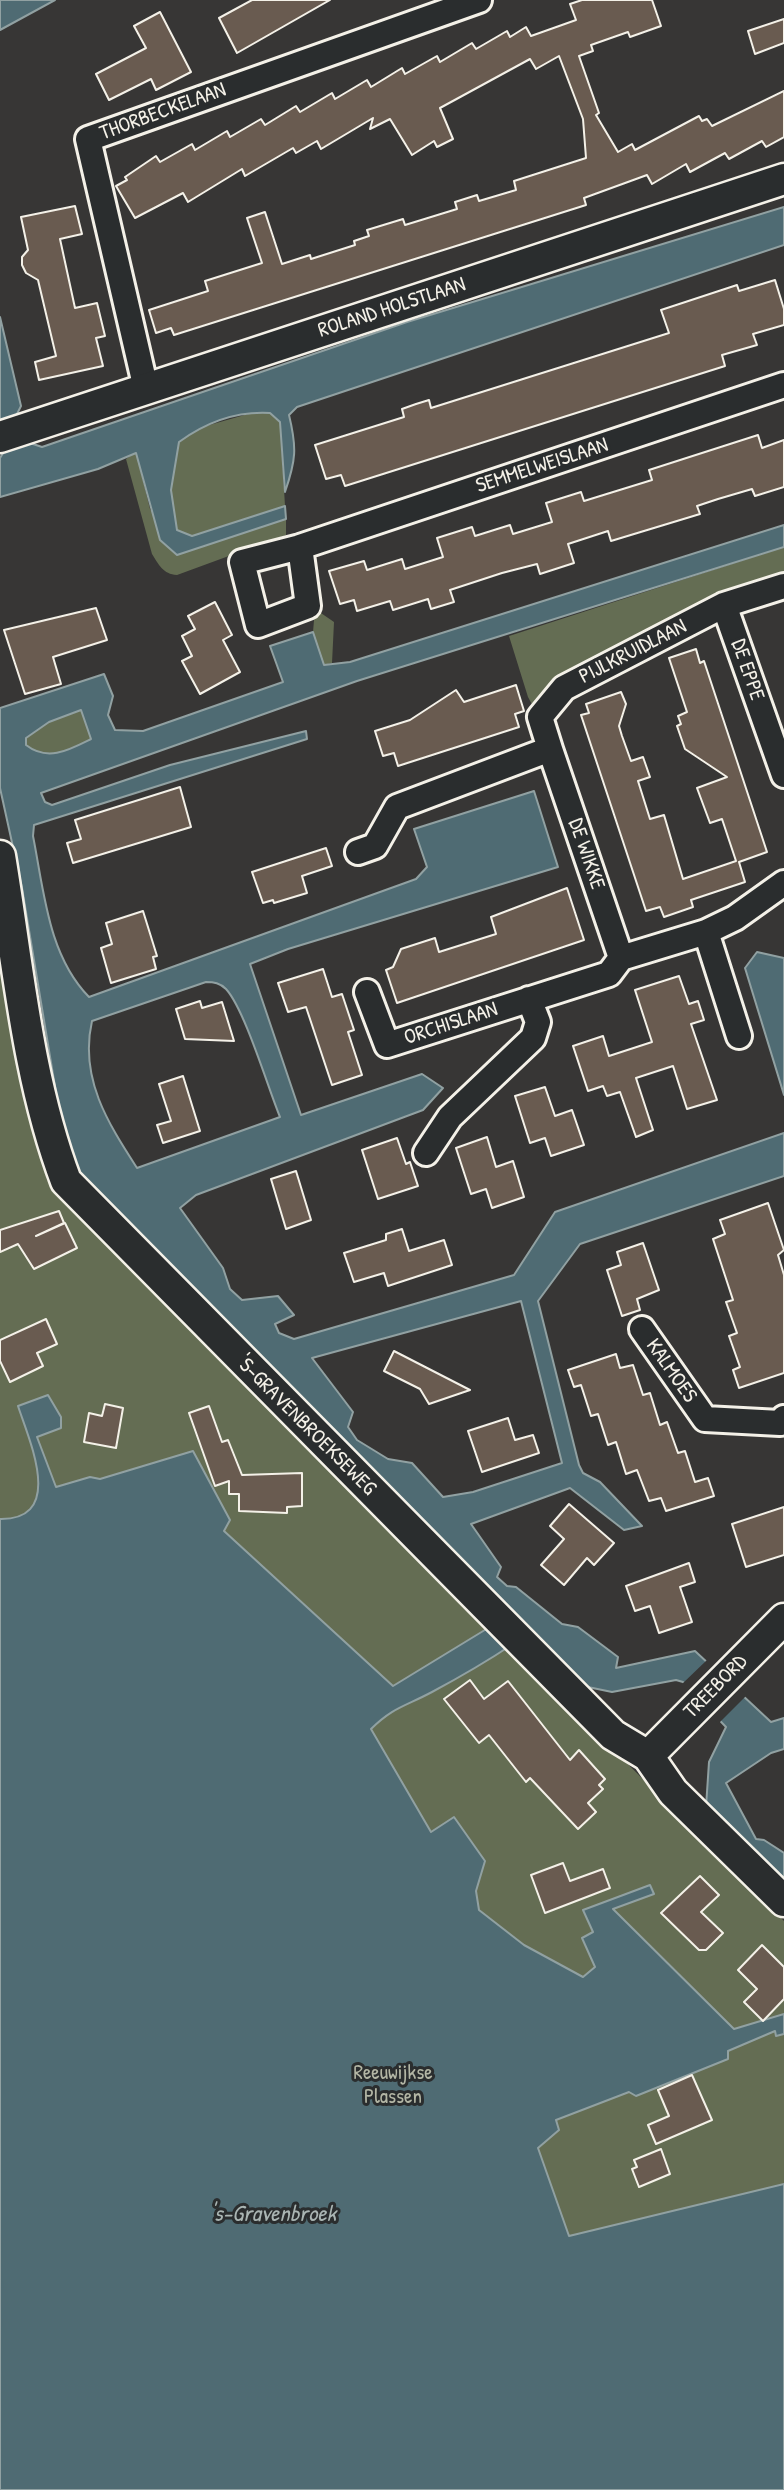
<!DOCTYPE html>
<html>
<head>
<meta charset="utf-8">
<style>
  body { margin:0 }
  canvas { display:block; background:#373635 }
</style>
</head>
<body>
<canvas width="784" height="2490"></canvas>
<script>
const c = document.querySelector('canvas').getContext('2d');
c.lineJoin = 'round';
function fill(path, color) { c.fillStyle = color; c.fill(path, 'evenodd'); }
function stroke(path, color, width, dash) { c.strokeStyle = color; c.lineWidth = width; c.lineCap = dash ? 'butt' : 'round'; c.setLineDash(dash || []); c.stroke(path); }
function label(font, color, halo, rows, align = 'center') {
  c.font = font + ' "Patrick Hand",sans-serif'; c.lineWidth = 6; c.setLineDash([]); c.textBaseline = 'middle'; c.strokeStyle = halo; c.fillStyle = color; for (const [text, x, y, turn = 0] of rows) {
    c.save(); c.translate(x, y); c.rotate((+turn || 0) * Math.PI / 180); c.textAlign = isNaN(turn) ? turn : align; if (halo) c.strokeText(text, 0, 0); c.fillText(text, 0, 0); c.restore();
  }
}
const green = new Path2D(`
  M255,412L270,413L280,422L285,506L192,536L176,530L171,490L179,442L199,428Z
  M136,452L150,509L177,555L286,519V535L177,575C163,574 159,565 152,554L126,459Z
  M784,547V573L599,660L542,723L528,697L509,636Z
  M315,609L334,622L332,663L324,665L313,632Z
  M82,710L91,739C69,750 49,762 26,745V738L49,722Z
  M0,939L47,1180L784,1921V2490H0Z`);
const water = new Path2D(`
  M0,0H55L0,30Z
  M784,207V245L297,407L289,415C297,448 296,460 285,492L280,422L270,413C236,411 205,423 179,442L171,490L177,530L192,536L285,506L286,519L177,555L160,540L136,453L98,469L0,497V458L8,445L0,423V317L21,406L14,420L21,440L42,447L407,322Z
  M784,525V547L357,681L41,793L45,802L52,805L170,765L306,731L307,739L34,825L33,836C44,891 48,955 89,997L416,879L427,867L414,829L534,791L558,867L288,949L250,964L301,1115L422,1074L443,1088L423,1110L196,1195L180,1208L223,1268L230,1289L242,1300L278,1296L294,1315L275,1324L279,1333L294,1339L514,1275L555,1212L784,1133V1176L580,1244L538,1301L579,1465L583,1473L600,1482L642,1526L624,1530L570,1488L471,1524L501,1567L497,1577L507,1586L516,1587L562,1624L578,1627L618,1657L616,1668L695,1651L771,1722L784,1718V1749L771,1753L726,1783L756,1839L764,1840L784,1853V1885L706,1807L709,1762L726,1727L683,1682L676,1680L612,1692L583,1686L513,1644C486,1662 460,1677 432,1692C406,1706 393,1707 371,1729L431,1832L454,1817L485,1861L476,1891L479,1910L524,1945L583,1977L595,1967L582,1938L593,1932L583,1910L650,1885L654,1894L613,1909L734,2029L784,2014V2034L776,2036L775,2031L728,2051V2059L636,2096L629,2092L556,2120L559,2130L538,2148L569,2236L784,2184V2490H0V1519C66,1520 29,1440 18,1406L48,1395L61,1417V1428L37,1437L56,1487L90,1477L100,1479L193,1451L230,1520L224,1531L393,1686L493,1625L86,1189L67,1159L22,888L0,788V708L104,674L113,696L108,715L115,730L143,731L283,682L270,646L313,632L324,665L350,662ZM81,710L91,739C69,750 48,762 26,745V738L49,722ZM206,982C214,982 220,983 226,989C245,1010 268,1088 280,1117L137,1168C108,1123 79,1078 92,1021ZM521,1301L562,1463L473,1492L443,1497L412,1463L388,1459L357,1440L348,1427L353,1412L312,1358Z
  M757,952L784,958V1095L745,968Z`);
const pier = new Path2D(`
  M708,1659L747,1695L718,1724L681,1685Z`);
const building = new Path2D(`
  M252,0H330L237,53L219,18Z
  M582,0H652L661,26L630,37L628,32L591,45L593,51L579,56L599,113L596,115L618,152L632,144L635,150L699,116L702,121L707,119L712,126L784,91V137L766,147L762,141L729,159L725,153L690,172L686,164L652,184L647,175L584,198L586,205L174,335L171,328L156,333L149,310L208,291L205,281L262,263L247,218L265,212L282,264L310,255L311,259L355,245L354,241L369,236L367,230L403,219L405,225L457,209L455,202L477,195L479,201L516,190L514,181L586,158L583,119L559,56L536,69L530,59L440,108L453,139L437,147L434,141L412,155L390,119L370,129L373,118L321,149L317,141L296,153L293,148L245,176L242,169L188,202L183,193L135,218L116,186L127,180L125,177L156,156L160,162L192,144L195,150L227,131L230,137L261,119L265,125L296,106L300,112L332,93L335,99L367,80L371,87L402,68L405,74L437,56L440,62L472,43L476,49L507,31L510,37L526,27L531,36L576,20L570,4Z
  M160,12L191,72L156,90L151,79L109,100L96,74L146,48L134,26Z
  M784,19V43L755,54L748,31Z
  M75,206L82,234L60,239L75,308L97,303L105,336L96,338L103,366L39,380L35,362L56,356L38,280L26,273L22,265V257L28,250L21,217Z
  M775,280L784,309V325L753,334L757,345L722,355L725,366L345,486L341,475L326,479L315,445L404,417L402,409L416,404L429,400L431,408L669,333L661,310L737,285L739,291Z
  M758,435L762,448L784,440V487L755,496L752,489L718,499L697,506L700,514L611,541L608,531L568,544L574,563L540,574L537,564L502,573L450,590L454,602L431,609L428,599L393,610L390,601L357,611L354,600L340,604L329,571L364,561L367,570L402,559L405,569L443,557L437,538L472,527L475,536L510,525L513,534L552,522L546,503L581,492L584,501L652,480L649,470Z
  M215,602L232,635L223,640L240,672L200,694L182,661L192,656L182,636L195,629L188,616Z
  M96,608L107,640L53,657L61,684L25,694L4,630Z
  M696,649L700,663L704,661L767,852L739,862L745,882L691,900L693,907L664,917L660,907L646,911L581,715L589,713L586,704L621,692L626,704L619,726L622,736L631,761L643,757L650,777L638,781L650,819L664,815L683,879L736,861L722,819L710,823L697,788L727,777L685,749L677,726L681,724L678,716L687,712L669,658Z
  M516,685L524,711L515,714L519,727L398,766L394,753L383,756L375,731L410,720L456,690L464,702Z
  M180,787L191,827L73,863L67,843L81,839L75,820Z
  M326,848L332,866L302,876L307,893L274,903L273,900L263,903L252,872Z
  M567,888L584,940L397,1003L386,970L393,967L401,949L435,938L439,952L496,934L491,917Z
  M143,911L157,956L153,957L156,969L111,983L101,948L112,944L106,923Z
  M323,969L332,997L342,994L354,1030L348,1032L362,1075L332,1085L306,1007L288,1012L278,983Z
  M679,976L689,1004L698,1001L704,1020L691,1024L717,1100L687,1109L673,1066L636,1078L653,1130L636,1137L620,1092L607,1096L603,1086L588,1091L573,1046L603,1036L609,1056L652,1042L635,990Z
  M200,1001L202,1008L222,1002L234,1041L185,1039L176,1009Z
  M183,1076L200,1131L163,1143L157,1125L171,1121L159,1084Z
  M545,1087L555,1116L572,1110L584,1145L551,1156L545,1138L530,1143L515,1096Z
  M487,1137L496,1167L513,1161L524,1197L492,1208L486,1189L471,1194L456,1148Z
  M397,1138L406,1164L410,1162L418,1186L378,1199L362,1150Z
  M296,1171L311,1220L286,1229L271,1179Z
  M768,1203L784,1250L778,1255L784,1275V1373L739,1388L733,1370L740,1367L729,1336L737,1333L726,1302L733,1300L713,1239L725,1234L720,1220Z
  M59,1211L64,1223L36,1236L65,1223L77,1248L34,1269L18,1244L0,1252V1230Z
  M402,1229L409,1251L444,1240L452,1265L388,1286L384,1273L354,1282L344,1253L386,1240V1234Z
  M643,1243L659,1290L637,1299L640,1310L622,1316L607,1270L621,1265L617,1252Z
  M46,1319L57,1344L37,1353L43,1366L10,1382L0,1361V1340Z
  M394,1351L470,1390L429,1404L420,1389L384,1371Z
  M616,1354L620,1368L633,1365L643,1395L650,1393L660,1425L667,1422L678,1453L685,1451L695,1482L708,1478L714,1496L666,1511L661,1498L649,1501L637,1470L626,1474L616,1442L608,1445L598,1414L591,1416L581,1385L574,1387L568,1370Z
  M105,1404L123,1408L116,1448L84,1442L89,1413L102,1416Z
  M209,1406L222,1442L228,1440L242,1475L302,1473V1506L287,1507V1513L239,1511V1494H229V1481L215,1486L189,1413Z
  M508,1418L515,1440L533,1435L539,1453L482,1472L468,1431Z
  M569,1504L614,1543L594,1565L587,1558L564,1585L541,1565L564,1539L550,1526Z
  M784,1507V1555L746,1567L732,1524Z
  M689,1563L695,1582L680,1587L692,1622L659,1633L650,1606L635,1611L626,1586Z
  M470,1680L484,1699L508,1681L570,1760L579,1750L605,1779L599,1785L603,1789L588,1803L596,1812L578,1829L530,1778L526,1782L489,1735L479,1743L444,1699Z
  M563,1863L570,1881L603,1869L610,1888L545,1913L531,1875Z
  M700,1876L719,1895L701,1912L723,1933L706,1950H699L661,1913Z
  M762,1945L784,1967V1999L763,2021L744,2002L757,1989L738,1970Z
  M692,2075L712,2120L656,2144L648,2125L669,2116L658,2090Z
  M661,2149L670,2174L639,2187L632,2169L637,2167L634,2160Z`);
const minor = new Path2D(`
  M146,389L88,139L479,0
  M300,547L308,606L258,625L242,562L300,547L784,385
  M724,605L784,775
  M550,749L621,958
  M358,852L375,846L397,807L550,749L540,717L564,688L724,605L784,586
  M706,932L739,1036
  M367,992L387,1045L609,974L621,958L706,932L735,918L784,883
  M426,1153L450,1117L533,1038L538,1022L529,999
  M642,1329L705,1419L780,1423L784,1418`);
const tertiary = new Path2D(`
  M0,437L784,179
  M0,856C18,964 27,1078 66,1181L613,1735L648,1756L673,1792L784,1901
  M648,1756L784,1619`);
const streetNames = [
  ["THORBECKELAAN",163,112,-20],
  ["ROLAND HOLSTLAAN",392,308,-18],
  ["SEMMELWEISLAAN",542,466,-18],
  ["PIJLKRUIDLAAN",633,652,-27],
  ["DE EPPE",747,670,71],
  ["DE WIKKE",586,854,71],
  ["ORCHISLAAN",451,1024,-18],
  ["KALMOES",671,1371,55],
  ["'S-GRAVENBROEKSEWEG",306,1426,45],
  ["TREEBORD",716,1687,-45]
];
const parkNames = [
  ["Reeuwijkse",393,2073],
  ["Plassen",393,2097]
];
const waterNames = [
  ["'s-Gravenbroek",273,2215]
];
fill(green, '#646d53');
fill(water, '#4f6b73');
stroke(water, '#91a1a2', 2);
fill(pier, '#373635');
fill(building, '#695b50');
stroke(building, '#f4f1e8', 2);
stroke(minor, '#f4f1e8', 30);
stroke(tertiary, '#f4f1e8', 35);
stroke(minor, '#2a2d2e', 24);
stroke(tertiary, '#2a2d2e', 30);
label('21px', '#f4f1e8', '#2a2d2e', streetNames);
label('21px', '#b3b6a5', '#2a2d2e', parkNames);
label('italic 23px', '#aab5b3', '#2a2d2e', waterNames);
</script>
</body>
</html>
